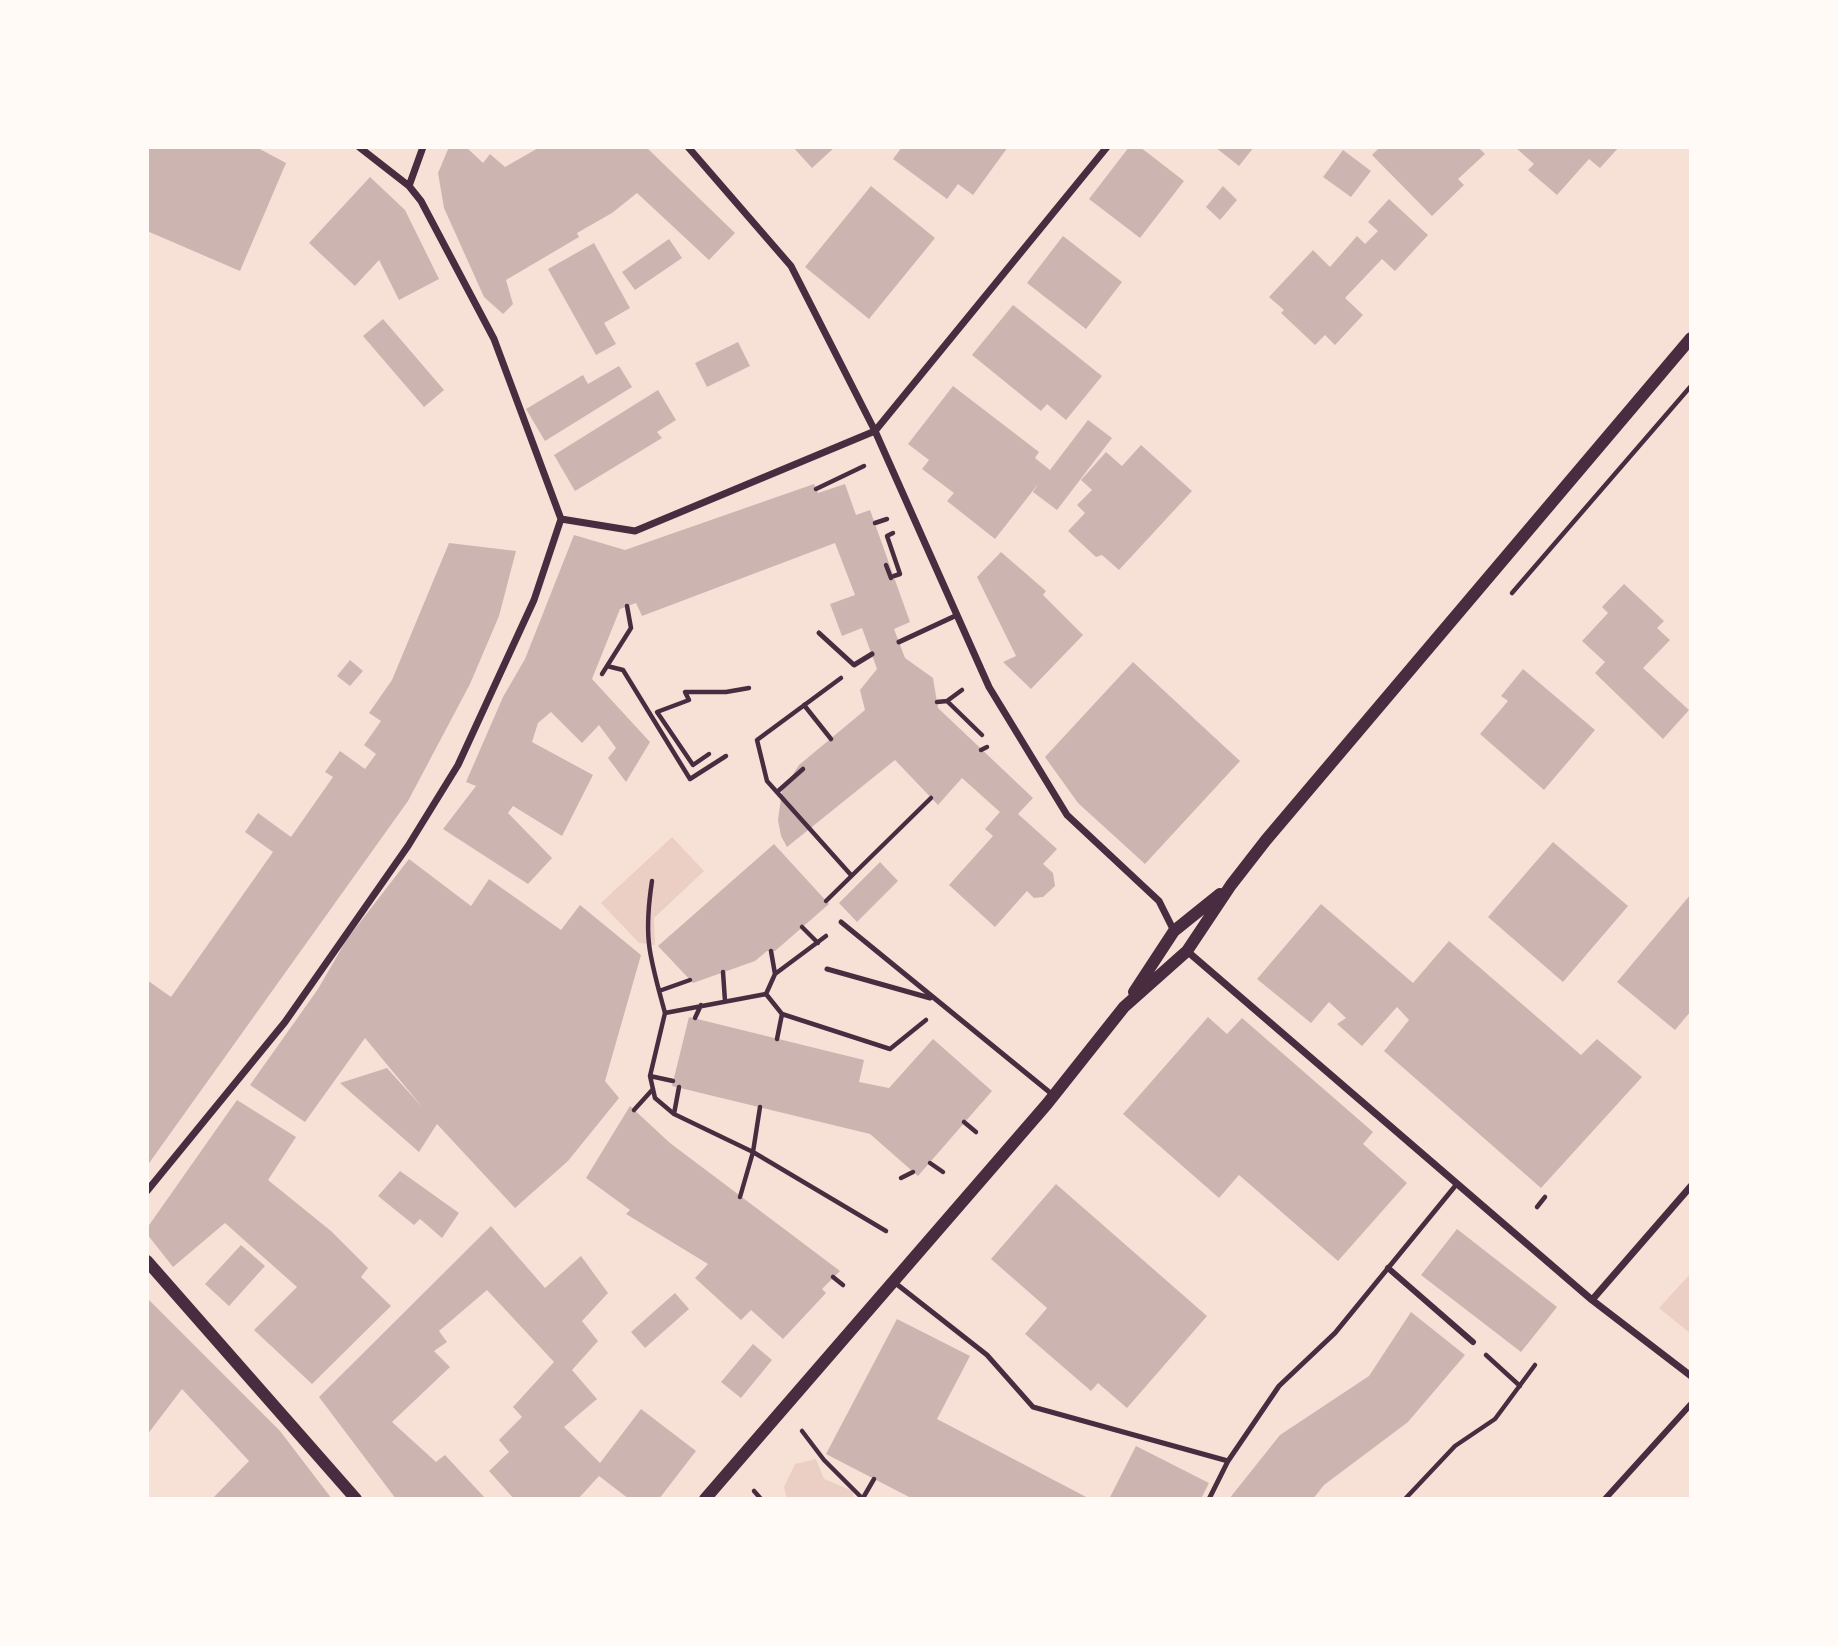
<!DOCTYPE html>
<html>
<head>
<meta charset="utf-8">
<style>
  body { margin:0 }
  #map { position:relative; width:1838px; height:1646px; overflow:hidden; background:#f7e1d7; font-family:Montserrat,sans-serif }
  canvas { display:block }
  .frame { position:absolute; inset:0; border:149px solid #fffaf5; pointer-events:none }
</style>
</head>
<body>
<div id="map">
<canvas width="1838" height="1646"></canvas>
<div class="frame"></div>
</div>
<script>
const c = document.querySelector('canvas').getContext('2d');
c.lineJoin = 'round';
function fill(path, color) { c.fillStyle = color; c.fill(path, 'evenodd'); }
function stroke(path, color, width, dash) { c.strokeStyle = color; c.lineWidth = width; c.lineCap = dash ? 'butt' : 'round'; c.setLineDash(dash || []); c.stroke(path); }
const green = new Path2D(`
  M672,837L704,871L654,918L655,945L639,943L601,903Z
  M1691,1273V1334L1659,1308Z
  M816,1459L824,1479L853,1491V1499H787L784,1487L795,1464Z`);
const building = new Path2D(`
  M147,147H256L286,163L240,271L147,231Z
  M449,147H466L483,163L490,154L505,167L540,147H646L735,233L709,260L637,193L612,213L577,233L579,237L506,280L513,304L503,314L484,297L444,208L438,173Z
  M793,147H835L812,168Z
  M902,147H1008L973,195L958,184L947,199L893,159Z
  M1129,147H1140L1184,181L1140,238L1089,199Z
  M1215,147H1254L1239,166Z
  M1380,147H1478L1485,154L1458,179L1464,185L1432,216L1372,155Z
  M1515,147H1619L1600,168L1589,159L1557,195L1528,170L1534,164Z
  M1343,150L1371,171L1351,197L1323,177Z
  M370,177L405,210L439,279L399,300L379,260L355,286L309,243Z
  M871,186L935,238L869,319L805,267Z
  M1223,186L1237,200L1220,220L1206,207Z
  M1389,199L1428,235L1395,271L1382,259L1345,298L1363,315L1335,345L1325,335L1315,345L1281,313L1284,310L1269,297L1313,250L1330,267L1357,236L1365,244L1378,231L1368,222Z
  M1063,236L1122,282L1086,329L1027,283Z
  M669,239L682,258L635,290L622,272Z
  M594,243L630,308L604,323L616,344L596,355L548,269Z
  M1013,305L1102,376L1066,420L1047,404L1041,411L972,355Z
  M383,319L444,390L424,407L363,336Z
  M738,342L750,366L707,387L695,363Z
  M619,366L632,387L545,441L526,409L583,375L588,384Z
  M953,386L1039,452L1035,458L1050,470L1088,420L1112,438L1057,510L1033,492L1039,483L995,539L947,501L954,493L922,469L929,460L908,444Z
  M658,390L676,420L657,432L662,438L575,491L554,455Z
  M1141,445L1192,491L1119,570L1102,555L1096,557L1068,531L1085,513L1077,505L1092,490L1081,480L1106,452L1122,466Z
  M814,484L818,493L845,484L856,515L870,510L910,622L894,629L905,658L933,678L938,708L1033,798L1018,814L1057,849L1043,864L1053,873L1055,886L1043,897L1034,898L1027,891L995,927L949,885L993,836L985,829L1000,812L962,778L938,805L895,760L787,847L781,836L778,820L782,791L799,765L865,710L860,690L877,669L862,628L842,636L830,604L855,595L835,543L642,616L636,603L620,609L592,679L650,742L626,782L608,758L616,748L599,725L582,743L551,712L538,723L532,742L593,775L562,836L513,806L508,813L552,858L528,884L443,829L476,786L466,782L503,697L525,659L574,535L625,550Z
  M449,543L516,551L499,616L470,684L408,801L147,1166V980L171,997L273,852L245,832L258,813L291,837L333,777L325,772L340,751L365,769L376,754L364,745L381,721L369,713L392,680Z
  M1001,552L1046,591L1043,595L1083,635L1031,689L1003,662L1016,656L977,577Z
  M1624,584L1664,621L1657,628L1670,640L1643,668L1689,710L1663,739L1595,673L1605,662L1582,641L1608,613L1602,607Z
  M350,660L363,671L350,686L337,676Z
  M1133,662L1240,761L1145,864L1078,803L1045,757Z
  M1523,669L1595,730L1544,790L1480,734L1508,701L1501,696Z
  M1553,842L1628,906L1563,982L1488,917Z
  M774,844L829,904L775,951H767L755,961L693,983L658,946Z
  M409,859L471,906L489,879L561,930L580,905L641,955L605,1081L619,1098L568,1161L515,1208L437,1124L419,1152L340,1083L387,1068L423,1108L365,1038L305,1122L250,1085L318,989L347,939Z
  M880,862L898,881L857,922L839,903Z
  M1691,894V1011L1675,1030L1617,982Z
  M1321,904L1413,983L1449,941L1581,1055L1597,1039L1642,1077L1541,1188L1384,1051L1409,1020L1397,1007L1362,1046L1337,1024L1346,1018L1329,1002L1311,1023L1257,979Z
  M689,1017L864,1060L859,1082L889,1088L933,1039L992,1091L918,1176L870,1134L672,1086Z
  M1208,1017L1227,1034L1242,1018L1373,1132L1363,1144L1407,1183L1338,1261L1239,1175L1219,1198L1123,1114Z
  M237,1100L296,1137L268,1180L331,1231L368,1268L361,1277L391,1306L312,1384L254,1330L297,1287L225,1223L173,1267L147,1234V1228Z
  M630,1106L670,1143L840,1271L822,1289L826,1293L783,1339L751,1310L741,1320L695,1278L708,1264L626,1214L630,1210L586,1178Z
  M400,1171L459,1213L442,1238L420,1219L414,1225L378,1196Z
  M1056,1184L1207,1316L1127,1408L1098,1383L1091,1391L1025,1334L1047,1308L991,1259Z
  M491,1226L545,1288L581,1256L608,1293L582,1321L598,1341L572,1370L597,1399L564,1427L600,1463L641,1409L696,1451L659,1499H629L599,1476L578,1499H514L489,1471L509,1452L499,1440L522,1417L513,1407L554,1362L487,1290L439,1331L447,1342L434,1351L450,1367L392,1422L436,1462L445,1455L486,1499H396L319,1397Z
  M1457,1229L1557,1307L1521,1352L1421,1275Z
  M241,1245L265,1266L229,1306L205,1284Z
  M675,1293L689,1309L645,1348L631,1332Z
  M147,1298L280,1431L332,1499H212L249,1461L182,1389L147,1435Z
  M1411,1312L1465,1355L1408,1422L1324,1485L1313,1499H1229L1280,1435L1369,1376Z
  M897,1319L970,1356L937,1419L1090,1499H913L826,1454Z
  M753,1344L772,1360L741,1398L721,1382Z
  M1136,1446L1209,1483L1201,1499H1109Z`);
const path = new Path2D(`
  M816,489L864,466
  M875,523L887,519
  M893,533L887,536L900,574L894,576
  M886,565L891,578
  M1512,593L1691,386
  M607,666L623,670L690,779L726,756
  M602,674L631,628L627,606
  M841,678L757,740L767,781L851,875
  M947,701L962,690
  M937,702L947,701L982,735
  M804,705L831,739
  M981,750L987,747
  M709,754L693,765L657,712L689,700L685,692H726L749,688
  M777,792L803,769
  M652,881C643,940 650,957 665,1013
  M826,901L931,798
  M802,927L818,943
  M826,936L775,974L766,994L665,1013L650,1076L655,1098L674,1114L753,1152L886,1231
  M771,951L775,974
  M723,972L725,1001
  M659,991L690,980
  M766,994L782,1014L890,1049L926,1020
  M695,1018L701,1005
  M777,1039L782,1014
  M650,1076L673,1081
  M634,1110L653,1089
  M674,1114L679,1087
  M964,1122L976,1132
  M930,1163L943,1172
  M901,1178L913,1172
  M740,1197L753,1152L760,1107
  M1537,1207L1545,1197
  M833,1277L843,1285
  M1486,1355L1520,1386
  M802,1431L824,1460L863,1499
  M754,1491L761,1499
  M863,1498L874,1479
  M1405,1499L1455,1446L1495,1419L1535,1365`);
const service = new Path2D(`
  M819,633L854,665L872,654
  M899,642L955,616
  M841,922L1053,1095
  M827,969L930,998
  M894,1282L987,1355L1033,1407L1228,1461L1279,1386L1335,1333L1456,1185
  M1209,1499L1228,1461`);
const pedestrian = new Path2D(`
  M1388,1268L1473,1342
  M1605,1499L1691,1404`);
const minor = new Path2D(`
  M688,147L791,266L875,431L989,687L1067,815L1159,901L1174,931
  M409,186L423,147
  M561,519L635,531L875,431L1107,147
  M1187,951L1592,1300L1691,1376
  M147,1191L285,1022L408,846L458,765L534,600L561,519L494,339L421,201L409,186L359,147
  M1592,1300L1691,1186`);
const tertiary = new Path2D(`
  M1134,992L1174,931L1220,894
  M147,1261L356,1499
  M705,1499L1047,1104L1124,1007L1187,951L1231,885L1266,840L1691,338`);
fill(green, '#ebcfc5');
fill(building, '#ccb4b1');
stroke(path, '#4a2c40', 4.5);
stroke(service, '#4a2c40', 5);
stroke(pedestrian, '#4a2c40', 6);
stroke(minor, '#4a2c40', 7);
stroke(tertiary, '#4a2c40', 12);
</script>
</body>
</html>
